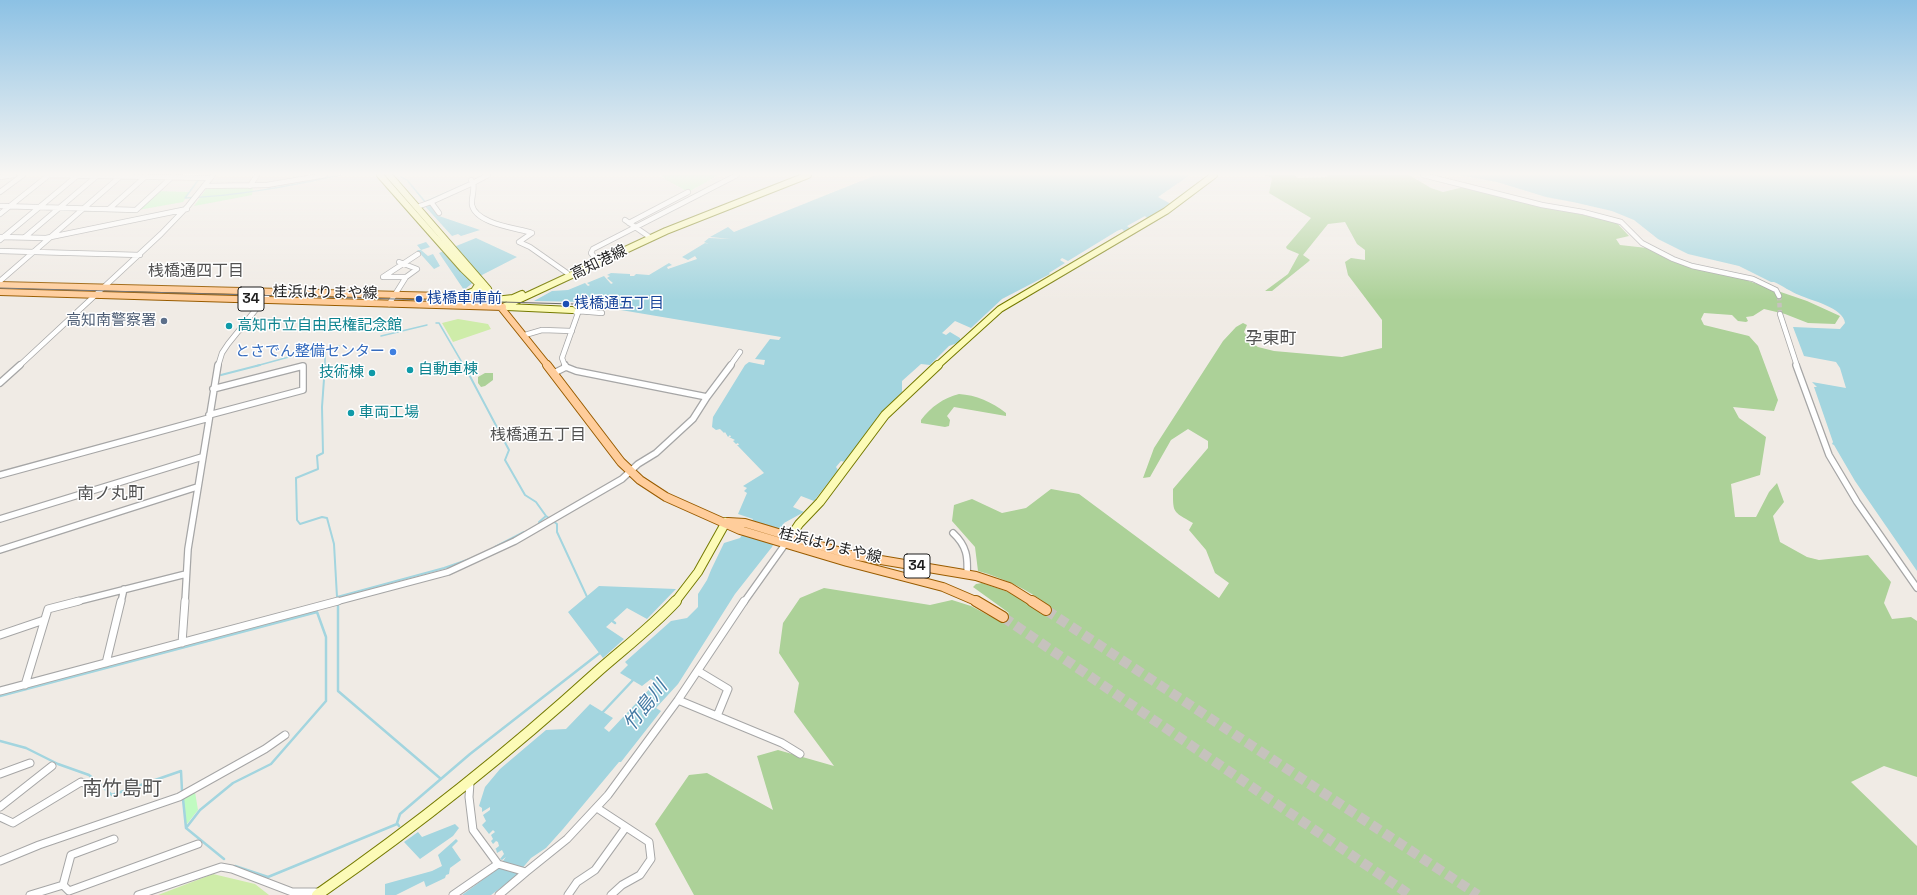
<!DOCTYPE html>
<html>
<head>
<meta charset="utf-8">
<style>
  body { margin:0 }
  canvas { display:block; background:#f0ebe5 }
</style>
</head>
<body>
<canvas width="1917" height="895"></canvas>
<script>
const c = document.querySelector('canvas').getContext('2d');
c.lineJoin = 'round';
function fill(path, color) { c.fillStyle = color; c.fill(path, 'evenodd'); }
function stroke(path, color, width, dash) { c.strokeStyle = color; c.lineWidth = width; c.lineCap = dash ? 'butt' : 'round'; c.setLineDash(dash || []); c.stroke(path); }
function label(font, color, halo, rows, align = 'center') {
  c.font = font + ' "Space Grotesk","Noto Sans JP",sans-serif'; c.lineWidth = 3; c.setLineDash([]); c.textBaseline = 'middle'; c.strokeStyle = halo; c.fillStyle = color; for (const [text, x, y, turn = 0] of rows) {
    c.save(); c.translate(x, y); c.rotate((+turn || 0) * Math.PI / 180); c.textAlign = isNaN(turn) ? turn : align; if (halo) c.strokeText(text, 0, 0); c.fillText(text, 0, 0); c.restore();
  }
}
const grass = new Path2D(`
  M458,319L488,324L491,329L453,342L442,323Z
  M213,874L255,884L269,895H158Z`);
const forest = new Path2D(`
  M1264,175H1295L1297,178L1327,177L1328,175H1409L1431,188L1443,192L1464,187L1547,207L1616,222L1629,236L1616,239L1620,245L1647,248L1685,265L1731,275L1807,301L1840,316L1835,324L1808,323L1785,314L1764,309L1753,316L1746,317L1748,321L1746,322L1738,321L1732,315L1704,313L1701,319L1704,325L1749,336L1758,346L1778,400L1774,411L1733,407L1739,418L1766,437L1760,475L1731,484L1735,517H1756L1769,492L1777,483L1784,502L1773,516L1780,542L1807,557L1819,560L1868,555L1891,582L1884,603L1892,619L1911,617L1917,621V777L1884,766L1851,782L1917,846V895H694L655,824L689,775L707,773L773,810L757,756L778,750L834,766L794,712L799,683L779,653L783,623L800,598L824,588L930,605L952,600L971,606L999,621L1009,613L973,587L976,584L982,583L1014,594L1043,612L1050,607C1030,590 1003,578 978,571L975,547L952,521L954,505L972,499L1002,513L1026,508L1051,489L1079,494L1219,598L1229,583L1215,573L1206,550L1189,530L1193,523C1172,511 1173,513 1173,489L1208,448V441L1188,429L1171,440L1150,477L1143,478L1154,448L1223,341L1236,327L1243,323L1247,325L1244,332L1251,342L1258,347L1274,351L1342,357L1382,348V320L1348,275L1345,262L1351,258L1365,260V250L1357,244L1345,222L1328,224L1303,255L1310,260L1308,262L1272,291H1265L1288,274L1299,254L1287,249L1286,247L1311,218L1269,193L1272,178Z
  M485,373H493V380L485,386L481,387L478,383V377Z
  M959,394C976,395 992,402 1006,413V416L954,407L947,416L950,420L949,426L945,427L921,423V420C931,407 943,398 959,394Z`);
const park = new Path2D(`
  M664,175H719L688,192L660,176Z
  M253,187L252,195L194,206L207,188Z
  M158,191L190,192L183,202L138,210Z
  M195,792L198,810L186,825L183,799Z`);
const water = new Path2D(`
  M876,175H1190L1158,197L1171,204L1158,213L1156,212L1158,213L1148,219L1145,216L1127,226L1131,229L1125,232L1122,229L1117,231L1068,261L1062,258L1060,260L1065,263L1049,273L1050,274L1002,299L971,328L955,321L942,333L946,335L950,332L960,338V342L949,346L930,365L921,364L902,381V392L877,418L845,462L841,461L836,467L838,470L814,501L801,496L793,507L804,512L784,523L772,547L735,594L678,684L656,708L661,711L621,762H619L563,829L546,848L531,858L514,878L491,895H462L496,870L506,857L502,860L500,859L504,854L502,850L497,853L496,849L494,850L499,846L498,842L496,841L493,844L491,841L493,839L491,835L495,832L493,830L489,834L482,825L486,821L483,815L490,810V807L482,812V808L479,806L485,787L500,769L546,730L566,729L590,704L613,718L604,728L609,732L656,682L651,679L642,686L620,673L628,665L625,662L671,621L687,618L698,607V594L707,580L711,570L724,543L740,538L753,519L738,514L747,493L744,491L747,488L743,486L764,473L737,445H739L738,443L736,444L733,441L735,440L729,437H731L730,435L728,437L725,432L724,433L720,429L716,430L712,427L713,417L745,365L749,362L764,365L765,360L755,359L770,339L779,340L781,337L597,306L587,302L534,301L552,291L568,290L585,283L588,286L590,285L587,283L604,276L611,284L613,283L607,278L610,276L607,275L611,273L630,274V276H634L636,274L649,275L669,263L672,265L667,267L668,269L697,259L695,256L688,260L682,257L705,243L709,244L704,242L709,238L731,239L710,237L728,227L734,232Z
  M1457,175H1917V571L1855,481L1834,445L1832,444L1833,442L1814,387H1817L1812,382L1846,388L1840,368L1836,362L1804,356L1793,327L1840,329L1845,323C1844,308 1810,300 1799,295C1791,292 1783,286 1774,282H1771L1739,266L1688,254L1658,239L1634,220L1612,211L1573,202L1546,197L1497,182Z
  M429,201L439,216L480,230L461,236L458,234L452,236L422,203Z
  M476,238L517,257L482,275L464,290L439,253Z
  M426,242L430,247L421,250L428,256L433,254L440,266L434,269L417,250H421L417,245Z
  M599,586L676,589L647,619L627,608L606,627L624,639L603,658L568,612Z
  M455,824L459,828L453,836L420,859L404,842L418,832L422,837Z
  M456,839L458,841L452,847L461,860L450,868L449,874L446,875L445,878L426,887L424,881L396,895H385V884L432,871L442,866L438,855Z`);
const streamFar2 = new Path2D(`
  M202,175L185,198C238,196 289,186 341,175
  M401,177L407,180L426,203
  M479,177L484,175
  M425,202L468,183
  M436,323H439L464,366
  M381,336L427,325
  M325,350V366
  M256,366L307,352V354L339,346`);
const streamFar1 = new Path2D(`
  M325,365L322,407L323,453L317,456L318,469L296,478L297,520L300,524L322,517L327,518L334,544L337,597L444,568L470,559
  M464,365L509,450L505,460L525,495L536,502L546,516L557,524V532L588,599
  M221,375L260,365
  M539,522L546,516
  M495,547L524,532`);
const stream = new Path2D(`
  M338,606V691L441,779
  M611,620L615,623
  M0,696L317,612L326,637V701L271,764L233,783L200,810L186,828
  M602,713L634,679
  M0,741L26,748L58,764L89,775L112,795L181,771L182,791
  M183,799L186,828L224,859
  M399,826L397,823L400,814L470,754L601,652
  M235,866L268,877L397,824`);
const streetTunnel = new Path2D(`
  M1779,296L1780,314`);
const primaryTunnel = new Path2D(`
  M1046,610L1478,895
  M1003,617L1410,895`);
const streetFar2 = new Path2D(`
  M48,175L210,178
  M488,175L473,183C475,191 471,197 472,205C476,224 517,228 532,233L519,242L530,247L567,273
  M1423,175L1542,205L1583,212L1621,222L1642,243L1673,259L1692,266L1753,279L1776,290L1779,296
  M0,177L14,175
  M204,186L267,185L325,175
  M250,186L257,175
  M0,192L23,175
  M0,206L136,210L174,175
  M417,207L431,202
  M109,209L146,176
  M439,213L431,202L473,183L471,180
  M0,214L49,175
  M625,220L651,238
  M629,223L688,192
  M0,237L46,238L187,209
  M25,237L98,175
  M0,240L78,175
  M0,251L140,255
  M596,259L591,253L593,249L737,175
  M406,277H383L418,254
  M0,281L122,175
  M389,304L406,277L417,269L399,262
  M577,311L602,313
  M1780,314L1797,366
  M525,335L542,330L572,331
  M19,366L161,234L188,206L213,175
  M218,366L222,353L228,344L270,292
  M565,366L562,358L578,313L572,310
  M730,366L740,352`);
const streetFar1 = new Path2D(`
  M1796,365L1829,455L1857,502L1917,588
  M554,373L566,367
  M0,383L20,365
  M707,397L731,365
  M209,415L303,390V366L213,389
  M0,475L209,418
  M0,519L202,457
  M953,533C967,546 968,557 967,575
  M0,550L197,487
  M75,602L186,574
  M121,602L124,589
  M185,602L188,549L218,365
  M335,602L448,572L515,541L622,479L638,464L656,453L693,419L707,397L576,371L566,367L565,365
  M744,602L786,543`);
const street = new Path2D(`
  M0,635L44,620
  M182,643L185,601
  M106,663L121,601
  M698,671L728,689L717,716
  M25,685L48,609L79,601
  M0,691L338,601
  M678,700L782,743L800,754
  M0,774L30,763
  M470,783L469,797L473,830L498,864L526,872L499,895
  M0,807L52,766
  M597,808L649,842L651,859L640,875L622,885L611,895
  M0,817L13,823L81,782L90,785
  M0,861L39,845L179,797L265,749L285,735
  M526,872L567,839L608,795L678,700L744,601
  M63,885L71,855L114,839
  M30,895L63,885L69,891L198,844
  M138,895L221,867L232,869L292,892H321
  M453,895L498,864
  M568,895L577,882L595,870L626,827`);
const secondaryFar2 = new Path2D(`
  M380,175L463,269L495,300
  M389,175L488,289
  M462,296L474,291L478,285
  M495,300L513,298L522,294
  M503,307L666,231L808,175
  M507,307L572,310
  M937,366L1000,309L1166,211L1214,175`);
const secondaryFar1 = new Path2D(`
  M787,542L799,524L820,502L885,415L938,365
  M675,602L698,572L726,522`);
const secondary = new Path2D(`
  M317,895C415,827 508,753 597,672C623,649 652,627 676,601`);
const primaryFar2 = new Path2D(`
  M0,285L484,297L495,300L548,366
  M0,292L503,307`);
const primaryFar1 = new Path2D(`
  M547,365L621,462L640,480L666,497L740,530L847,562L943,587L978,602
  M728,522L745,523L851,555L976,576L1009,587L1033,602`);
const primary = new Path2D(`
  M976,601L1003,617
  M1032,601L1046,610`);
const tram = new Path2D(`
  M0,288L573,304`);
const markers = [
  [419,299,4,"#1a4fb4"],
  [566,304,4,"#1a4fb4"],
  [164,321,4,"#5c6f8a"],
  [229,326,4,"#0f9aa8"],
  [393,352,4,"#3f7fe0"],
  [410,370,4,"#0f9aa8"],
  [372,373,4,"#0f9aa8"],
  [351,413,4,"#0f9aa8"]
];
const shields = [
  [251,299,26],
  [917,566,26]
];
const shieldNames = [
  ["34",251,299],
  ["34",917,566]
];
const streetNames = [
  ["高知港線",599,263,-26],
  ["桂浜はりまや線",325,293,1],
  ["桂浜はりまや線",830,546,14]
];
const transitNames = [
  ["桟橋車庫前",427,299],
  ["桟橋通五丁目",574,304]
];
const serviceNames = [
  ["高知南警察署",156,321]
];
const cultureNames = [
  ["高知市立自由民権記念館",237,326],
  ["自動車棟",418,370],
  ["技術棟",364,373,"right"],
  ["車両工場",359,413]
];
const shopNames = [
  ["とさでん整備センター",385,352]
];
const neighbourhoodNames = [
  ["桟橋通四丁目",196,272],
  ["桟橋通五丁目",538,436]
];
const quarterNames = [
  ["孕東町",1271,339],
  ["南ノ丸町",111,494]
];
const nearWaternames = [
  ["竹島川",646,706,-52]
];
const nearQuarternames = [
  ["南竹島町",122,790]
];
fill(grass, '#ceeca9');
fill(forest, '#acd198');
fill(park, '#c0fbc1');
fill(water, '#a3d5df');
stroke(streamFar2, '#a3d5df', 1.5);
stroke(streamFar1, '#a3d5df', 2);
stroke(stream, '#a3d5df', 2.5);
stroke(streetTunnel, '#c6c2bd', 4.5, [4.5, 2.5]);
stroke(primaryTunnel, '#c6c2bd', 10, [10, 5]);
stroke(streetFar2, '#a6a6a6', 6);
stroke(streetFar1, '#a6a6a6', 8);
stroke(street, '#a6a6a6', 9);
stroke(secondaryFar2, '#757a01', 8);
stroke(secondaryFar1, '#757a01', 10);
stroke(secondary, '#757a01', 12);
stroke(primaryFar2, '#995c00', 8);
stroke(primaryFar1, '#995c00', 10);
stroke(primary, '#995c00', 12);
stroke(streetFar2, '#fff', 4.5);
stroke(streetFar1, '#fff', 5.5);
stroke(street, '#fff', 7);
stroke(secondaryFar2, '#fcfbb7', 6);
stroke(secondaryFar1, '#fcfbb7', 8);
stroke(secondary, '#fcfbb7', 10);
stroke(primaryFar2, '#ffcd9b', 6);
stroke(primaryFar1, '#ffcd9b', 8);
stroke(primary, '#ffcd9b', 10);
stroke(tram, '#6d6d6d', 1);
const sky = c.createLinearGradient(0, 0, 0, 300);
sky.addColorStop(0, '#8cc1e4');
sky.addColorStop(0.58, '#f8f6f3');
sky.addColorStop(1, '#f8f6f300');
c.fillStyle = sky;
c.fillRect(0, 0, 1917, 300);
for (const [x, y, r, color] of markers) { const dot = new Path2D(); dot.arc(x, y, r, 0, 2 * Math.PI); c.fillStyle = color; c.fill(dot); stroke(dot, '#fff', 1.5); }
for (const [x, y, w] of shields) { const box = new Path2D(); box.roundRect(x - w / 2, y - 12, w, 24, 3); c.fillStyle = '#fff'; c.fill(box); stroke(box, '#1f1f1f', 1); }
label('bold 14px', '#1f1f1f', null, shieldNames);
label('15px', '#1f1f1f', '#fff', streetNames);
label('15px', '#164399', '#fff', transitNames, 'left');
label('15px', '#4e5e75', '#fff', serviceNames, 'right');
label('15px', '#0d838f', '#fff', cultureNames, 'left');
label('15px', '#366cbe', '#fff', shopNames, 'right');
label('16px', '#525252', '#fff', neighbourhoodNames);
label('17px', '#525252', '#fff', quarterNames);
label('italic 19px', '#4278a2', '#fff', nearWaternames);
label('20px', '#525252', '#fff', nearQuarternames);
</script>
</body>
</html>
